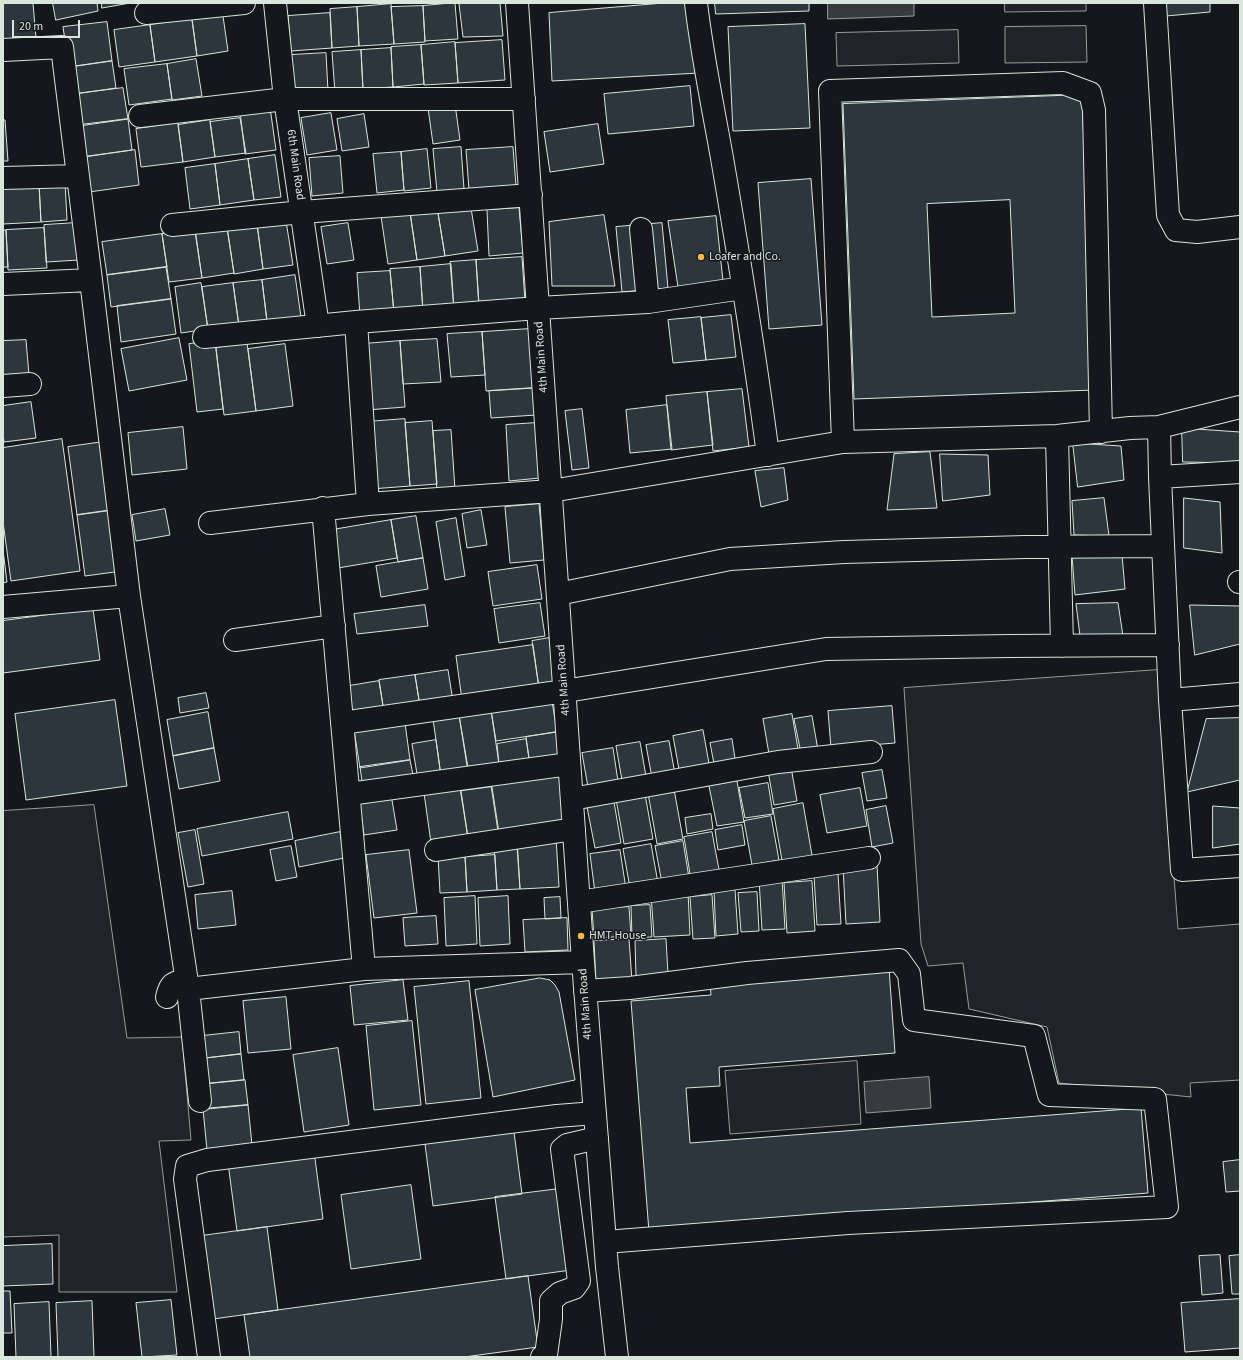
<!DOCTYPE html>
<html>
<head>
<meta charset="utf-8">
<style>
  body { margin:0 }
  #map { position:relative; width:1243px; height:1360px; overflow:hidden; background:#14181c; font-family:"Source Sans 3",sans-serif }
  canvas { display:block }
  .frame { position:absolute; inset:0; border:4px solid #d8e6dc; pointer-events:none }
  .scale { position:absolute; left:12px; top:20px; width:68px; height:18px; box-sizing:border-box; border:2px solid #d8e6dc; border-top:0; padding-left:5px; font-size:12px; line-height:14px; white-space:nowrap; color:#d8e6dc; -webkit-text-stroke:3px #14181c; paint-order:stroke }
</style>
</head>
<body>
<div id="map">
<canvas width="1243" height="1360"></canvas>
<div class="frame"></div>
<div class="scale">20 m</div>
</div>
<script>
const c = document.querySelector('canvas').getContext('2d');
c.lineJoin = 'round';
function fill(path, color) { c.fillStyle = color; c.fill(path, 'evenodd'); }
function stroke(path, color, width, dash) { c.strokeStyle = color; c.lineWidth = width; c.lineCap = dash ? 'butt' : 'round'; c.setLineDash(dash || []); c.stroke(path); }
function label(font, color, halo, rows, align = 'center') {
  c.font = font + ' "Source Sans 3",sans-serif'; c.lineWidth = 3; c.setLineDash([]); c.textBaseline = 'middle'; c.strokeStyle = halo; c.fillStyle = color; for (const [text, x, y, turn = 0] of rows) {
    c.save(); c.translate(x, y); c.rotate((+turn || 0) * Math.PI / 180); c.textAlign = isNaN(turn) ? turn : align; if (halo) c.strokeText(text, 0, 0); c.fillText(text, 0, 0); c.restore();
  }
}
const green = new Path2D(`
  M1005,3H1086V11L1005,12Z
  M1086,26L1087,62L1005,63V27Z
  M958,30L959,63L837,66L836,33Z
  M1158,670L1178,929L1240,924V1080L1190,1083L1191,1097L1059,1083L1047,1027L969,1009L963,963L928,966L921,944L904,688Z
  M94,805L127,1038L182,1037L191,1140L159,1141L177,1292H59V1235L3,1237V811Z
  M857,1061L861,1124L730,1134L725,1071Z`);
const water = new Path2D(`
  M828,3H914V16L828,19Z
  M929,1077L931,1108L866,1113L864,1082Z`);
const building = new Path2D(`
  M3,3H33L36,38L3,41Z
  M53,3H97L98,11L56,20Z
  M102,3H130L102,8Z
  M455,3L458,39L425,41L423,6Z
  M478,3H500L503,36L463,37L459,4Z
  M664,3H686L699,73L552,81L549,13Z
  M715,3H809V11L716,14Z
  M1165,3H1210V12L1166,16Z
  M391,4L394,44L359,46L357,7Z
  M423,6L425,42L394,44L391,7Z
  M357,7L359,46L332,48L330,9Z
  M330,13L332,48L291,51L288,16Z
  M223,16L228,51L197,56L192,20Z
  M192,19L197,56L155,62L150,25Z
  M107,22L112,61L69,67L63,27Z
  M805,24L810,128L733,131L728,27Z
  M150,25L155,62L119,67L114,30Z
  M502,40L505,80L458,83L455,43Z
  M455,42L458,83L424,85L421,45Z
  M421,45L424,84L393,87L391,47Z
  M391,48L393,87L363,89L361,50Z
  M361,50L363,91L335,93L332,52Z
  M326,53L328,91L294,94L291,55Z
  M196,59L202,96L172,100L167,64Z
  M112,61L116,88L75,94L71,67Z
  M167,64L172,99L129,105L124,69Z
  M690,86L694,126L608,134L604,94Z
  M123,88L128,119L79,126L75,94Z
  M1082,95L1094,390L854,399L843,104ZM1010,200L1015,313L932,317L927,204Z
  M455,104L460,140L433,144L428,108Z
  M270,107L276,150L245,154L240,111Z
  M331,113L337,150L307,155L301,118Z
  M364,114L369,147L342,151L337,119Z
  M240,118L246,153L215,157L210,122Z
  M128,119L132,150L84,157L80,125Z
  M3,120H5L8,161H3Z
  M210,120L215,157L183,162L178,125Z
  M178,123L183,162L141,167L136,129Z
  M598,124L604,164L550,172L544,132Z
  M461,147L464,189L437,192L433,149Z
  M513,147L516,186L469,190L466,150Z
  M427,149L431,188L404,191L401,152Z
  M135,150L139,185L89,192L84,157Z
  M401,152L404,190L377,193L373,154Z
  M275,155L281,197L254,200L248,159Z
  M340,156L343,193L312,196L309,158Z
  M248,159L254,200L220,205L215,164Z
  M215,164L220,205L190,209L185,168Z
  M811,179L822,325L769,329L758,183Z
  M65,182L67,220L41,222L39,183Z
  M39,185L41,222L3,224V187Z
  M437,207L445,256L417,260L410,212Z
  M471,208L478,251L445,256L438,213Z
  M519,208L523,253L489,256L487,210Z
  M410,212L417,260L388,264L381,216Z
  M604,215L615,286H552L549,222Z
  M716,216L723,281L678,287L668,221Z
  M286,221L293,265L263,269L257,225Z
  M76,223L79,260L46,262L44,225Z
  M257,223L263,269L234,274L227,227Z
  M348,223L354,260L327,264L321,227Z
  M662,223L668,288L622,292L616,227Z
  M227,227L234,273L202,278L195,231Z
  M44,228L47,268L8,270L6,230Z
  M195,229L202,278L169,282L162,234Z
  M3,230H6L8,267H3Z
  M162,234L167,267L107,275L102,242Z
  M522,257L525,302L479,305L476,260Z
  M476,260L479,308L454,310L450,262Z
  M451,264L454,310L423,312L420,267Z
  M166,267L171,299L111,307L107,275Z
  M420,267L423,311L394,313L390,269Z
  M390,271L394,313L360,316L357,273Z
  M295,275L301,317L267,321L262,280Z
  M262,280L267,322L239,326L233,283Z
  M201,283L208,329L181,333L175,287Z
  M233,283L239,326L208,330L202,287Z
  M171,299L176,334L121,342L117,306Z
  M731,315L736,357L706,360L701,318Z
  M701,317L706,360L673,363L668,320Z
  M530,329L534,388L486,391L482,332Z
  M482,332L485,375L451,377L447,334Z
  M179,338L187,380L129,391L121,349Z
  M437,339L441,382L403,384L400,341Z
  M26,340L29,375L3,377V341Z
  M215,341L223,409L197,412L189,344Z
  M400,341L405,407L367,410L363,344Z
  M247,343L256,411L224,415L216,348Z
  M285,344L293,406L256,411L248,349Z
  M534,388L536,415L491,418L489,391Z
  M742,389L749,447L713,451L707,392Z
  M707,392L713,445L671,450L666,396Z
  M31,402L36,438L4,442L3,434V406Z
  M667,405L672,449L630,453L626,410Z
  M582,409L589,468L572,470L565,411Z
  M405,419L410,486L371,489L366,422Z
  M432,421L437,484L410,486L405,423Z
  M536,423L540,478L509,481L506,425Z
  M183,427L187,469L132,475L128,433Z
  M1182,428L1240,432V463L1183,462Z
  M451,430L455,490L437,491L433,431Z
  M62,439L80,571L11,581L3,522V448Z
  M103,442L113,510L77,515L68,447Z
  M1073,443L1121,446L1124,480L1078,487Z
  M930,452L937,508L887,510L894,454Z
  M940,454L988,455L990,495L943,501Z
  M784,468L788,500L761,507L755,471Z
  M1104,498L1109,536L1074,535L1072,501Z
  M1184,498L1220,502L1222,553L1184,548Z
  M539,504L544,560L510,563L505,507Z
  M165,509L170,535L136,541L132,515Z
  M113,510L122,571L85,576L77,515Z
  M481,510L487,545L467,548L462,514Z
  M416,516L423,558L398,562L391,520Z
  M456,518L465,576L445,580L436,522Z
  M391,520L397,558L338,568L332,530Z
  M3,550L7,582L3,583Z
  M1122,555L1125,589L1075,595L1072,556Z
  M423,558L428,589L381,597L376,566Z
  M537,565L542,599L493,606L488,572Z
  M540,603L545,636L499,643L494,609Z
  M1118,603L1123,636H1080L1076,604Z
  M425,605L428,626L357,634L354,614Z
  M1190,605L1240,606V644L1195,655Z
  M93,609L100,660L3,673V621Z
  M549,638L556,686L539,688L532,641Z
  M533,645L539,688L462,700L456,656Z
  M448,670L453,701L420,706L415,675Z
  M415,675L420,707L384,712L379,680Z
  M379,681L384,712L353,717L349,686Z
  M206,693L209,708L180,713L178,698Z
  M115,700L127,786L26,800L15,714Z
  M552,701L557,732L496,741L491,710Z
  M892,706L895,743L831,748L828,711Z
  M491,710L499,764L468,768L459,715Z
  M208,712L214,748L173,756L167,720Z
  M792,714L798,749L769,754L763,719Z
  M459,715L468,772L441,776L433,719Z
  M812,716L818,750L801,753L794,719Z
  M1240,718V780L1187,792L1206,719Z
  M405,723L410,760L360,768L354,730Z
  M703,730L710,769L680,775L673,736Z
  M557,732L561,761L530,765L526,737Z
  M526,739L530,765L499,764L497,744Z
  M732,739L736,765L715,769L710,743Z
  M436,740L441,776L418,780L412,744Z
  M669,741L675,774L652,778L646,745Z
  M640,742L647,782L623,786L616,746Z
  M214,748L220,781L179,789L173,756Z
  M613,748L619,788L589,793L582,753Z
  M410,760L414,780L363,788L360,767Z
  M791,767L797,801L774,805L768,771Z
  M559,769L566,821L498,831L490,779Z
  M882,770L887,798L867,801L862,773Z
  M737,781L744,822L717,826L709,786Z
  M768,783L773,814L745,818L739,788Z
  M492,787L499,833L468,838L461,791Z
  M460,788L468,838L431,843L424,793Z
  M860,788L867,826L827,833L820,795Z
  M674,789L683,839L657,844L648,793Z
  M391,794L397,830L364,835L359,799Z
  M645,794L653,839L624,844L616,799Z
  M614,802L621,843L595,848L587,807Z
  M803,803L813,861L783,866L773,809Z
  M886,806L893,843L872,847L866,810Z
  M1213,806L1240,808V844L1213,848Z
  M288,812L293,839L202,856L197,829Z
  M711,814L713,829L687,834L685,818Z
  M771,816L779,860L752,865L744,821Z
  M742,825L745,845L718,850L715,830Z
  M195,830L204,884L188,887L178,833Z
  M340,832L344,858L299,867L295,841Z
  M712,832L720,875L691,880L684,837Z
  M556,837L559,887L520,889L517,839Z
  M683,841L689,878L662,883L655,846Z
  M651,844L658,883L630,888L623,849Z
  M517,845L520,889L497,890L494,846Z
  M291,846L297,877L276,881L270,850Z
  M409,850L417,913L374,918L366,855Z
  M620,850L626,889L595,893L590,854Z
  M465,855L467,892L440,893L438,856Z
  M495,855L497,890L467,892L465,857Z
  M877,865L880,922L846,924L843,867Z
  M838,874L841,924L817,925L814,875Z
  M782,878L785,929L762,930L759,879Z
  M812,881L815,931L787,933L784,883Z
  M735,890L738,934L716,936L714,891Z
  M232,891L236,925L198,929L195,895Z
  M688,892L690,935L654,937L651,894Z
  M757,892L759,931L741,932L738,893Z
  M712,895L715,938L693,939L690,897Z
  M475,896L477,944L446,946L444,898Z
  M508,896L510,944L480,946L478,898Z
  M560,897L561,918L545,919L544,898Z
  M650,905L652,937L632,938L631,906Z
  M629,907L631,936L594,938L592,909Z
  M436,916L438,944L405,946L403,918Z
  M567,918L568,950L525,952L523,920Z
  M629,939L632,981L596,983L594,941Z
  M666,939L668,974L636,976L635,941Z
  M889,968L895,1053L719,1067L720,1086L686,1088L690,1143L1141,1108L1148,1193L649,1232L631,1001L711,995L710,982Z
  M540,978L550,980L555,985L559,992L575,1080L493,1097L475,990Z
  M403,980L408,1020L354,1025L350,986Z
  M469,981L481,1098L426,1104L414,987Z
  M286,997L291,1049L248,1053L243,1001Z
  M412,1021L421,1105L374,1110L366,1026Z
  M239,1032L241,1054L205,1058L202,1036Z
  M338,1048L349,1125L304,1132L293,1055Z
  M241,1054L244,1080L204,1084L201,1059Z
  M245,1080L248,1105L207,1109L204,1084Z
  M248,1105L252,1145L207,1150L203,1109Z
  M514,1132L522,1194L433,1206L425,1144Z
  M314,1151L323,1219L237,1231L228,1163Z
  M1240,1160V1191L1226,1192L1223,1162Z
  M411,1185L421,1259L351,1269L341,1195Z
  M559,1189L571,1270L506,1279L495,1197Z
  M267,1227L278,1310L206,1320L194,1237Z
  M52,1244L53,1284L3,1286V1246Z
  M1220,1255L1223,1293L1202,1295L1199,1256Z
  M1240,1255V1294H1232L1229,1256Z
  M528,1276L538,1347L464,1357H250L244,1315Z
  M3,1291H10L12,1333H3Z
  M1240,1299V1348L1185,1352L1181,1303Z
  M171,1300L177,1355L142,1357L136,1303Z
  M92,1301L94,1357H58L56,1303Z
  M49,1302L51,1357H16L14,1304Z`);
const minor = new Path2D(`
  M275,3L285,99L318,326
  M517,3L583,962L607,1267L617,1357
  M696,3C702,55 713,107 722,158C739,257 755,355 768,455
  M1155,3L1168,215L1176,230L1197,232L1240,227
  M146,13L244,3
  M3,50L62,47L78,176
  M140,116L285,99H524
  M3,178L78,176L91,280L129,596
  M172,225L302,212L531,195
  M641,229L648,302
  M3,284L91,280
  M356,322L368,504
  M204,337L356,322L538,308L648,302L743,288
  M3,386L30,384
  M1159,427L1160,477L1170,700L1182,870L1240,866
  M1057,436L1062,646
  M843,442L830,91L1063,83L1090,93L1094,110L1101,432
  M1160,477L1240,472
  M323,508L364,969
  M210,523L368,504L551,491L843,442L1057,436L1130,428L1159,427L1240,407
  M1239,582H1240
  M558,594L730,559L844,552L1025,547L1163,546
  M3,607L129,596L188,989L364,969L583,962
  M235,640L334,626
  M1170,700L1240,694
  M342,723L565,691L826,649L1009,646L1168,645
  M349,794L569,764
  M572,799L778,762L871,752
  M436,850L574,829
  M579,902L869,858
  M188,989L200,1101
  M585,991L630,988L747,973L899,960L909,974L914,1020L1034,1036L1049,1095L1155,1099L1167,1207L848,1223L605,1242
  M167,997C170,984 173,982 186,980
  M209,1357L185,1179L187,1166L207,1160L557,1116L595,1113
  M542,1357L546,1355L551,1319V1301L560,1293L574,1288L579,1281L562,1149L567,1145L597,1138`);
const markers = [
  [701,257,4,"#ffb74d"],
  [581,936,4,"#ffb74d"]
];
const streetNames = [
  ["6th Main Road",295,165,82],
  ["4th Main Road",542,357,-94],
  ["4th Main Road",564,680,-94],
  ["4th Main Road",586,1004,-94]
];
const poiNames = [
  ["Loafer and Co.",709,257],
  ["HMT House",589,936]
];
fill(green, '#202428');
stroke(green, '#939e99', 1);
fill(water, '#363b3e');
stroke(water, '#939e99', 1);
fill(building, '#2c363c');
stroke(building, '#d8e6dc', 1);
stroke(minor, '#d8e6dc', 24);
stroke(minor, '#14181c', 22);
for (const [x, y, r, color] of markers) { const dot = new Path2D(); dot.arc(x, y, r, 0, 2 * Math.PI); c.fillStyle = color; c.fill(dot); stroke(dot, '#14181c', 1.5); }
label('12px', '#d8e6dc', '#14181c', streetNames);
label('12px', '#d8e6dc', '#14181c', poiNames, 'left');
</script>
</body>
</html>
